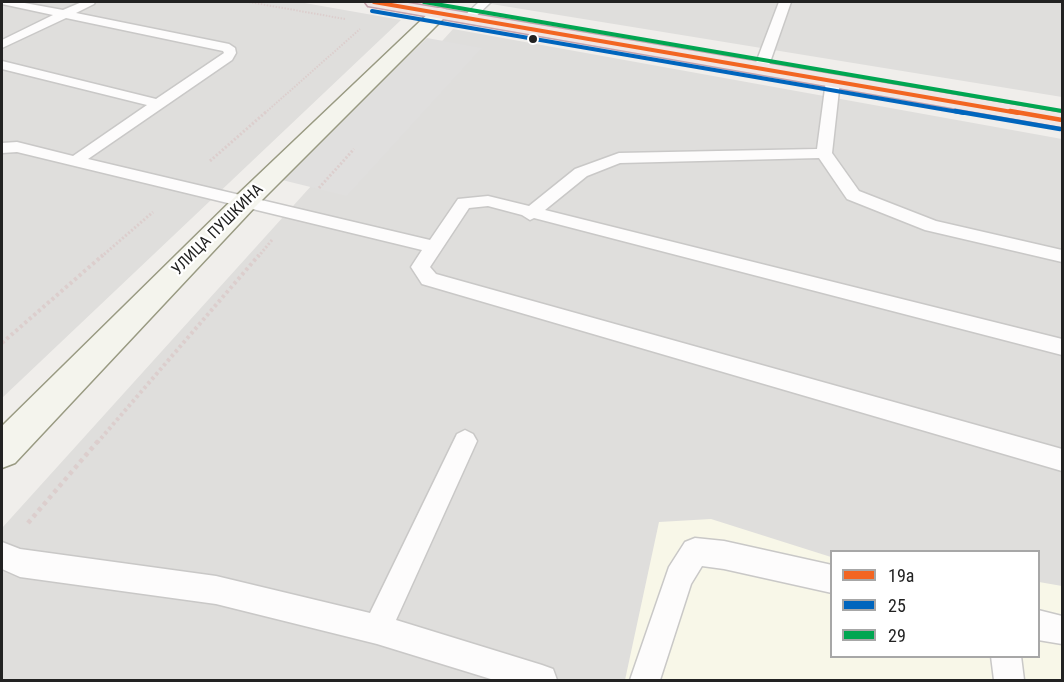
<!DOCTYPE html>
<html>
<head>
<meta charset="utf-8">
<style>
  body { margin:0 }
  #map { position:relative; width:1064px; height:682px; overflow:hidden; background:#f0eeeb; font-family:"Roboto Condensed",sans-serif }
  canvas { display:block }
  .frame { position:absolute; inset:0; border:3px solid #222; pointer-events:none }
  .legend { position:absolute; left:830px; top:550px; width:210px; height:108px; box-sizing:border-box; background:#fff; border:2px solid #a7a7a7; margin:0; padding:8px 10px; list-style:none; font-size:18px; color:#222 }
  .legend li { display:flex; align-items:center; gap:12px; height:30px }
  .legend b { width:30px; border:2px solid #a7a7a7 }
</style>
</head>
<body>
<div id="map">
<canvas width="1064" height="682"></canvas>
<div class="frame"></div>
<ul class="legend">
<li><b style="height:8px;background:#f26522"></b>19а</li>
<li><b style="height:8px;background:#0065bd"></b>25</li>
<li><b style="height:8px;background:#00a651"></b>29</li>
</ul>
</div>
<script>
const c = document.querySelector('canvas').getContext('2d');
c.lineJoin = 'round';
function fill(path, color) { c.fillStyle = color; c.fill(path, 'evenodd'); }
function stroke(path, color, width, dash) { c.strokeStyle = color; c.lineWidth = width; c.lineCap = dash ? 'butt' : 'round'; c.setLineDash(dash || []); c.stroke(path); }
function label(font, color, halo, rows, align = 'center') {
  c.font = font + ' "Roboto Condensed",sans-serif'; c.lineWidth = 4.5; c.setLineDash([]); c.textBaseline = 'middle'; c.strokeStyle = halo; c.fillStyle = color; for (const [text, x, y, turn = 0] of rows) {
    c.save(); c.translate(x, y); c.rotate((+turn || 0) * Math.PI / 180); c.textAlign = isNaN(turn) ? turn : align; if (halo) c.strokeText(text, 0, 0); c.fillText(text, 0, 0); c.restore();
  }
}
const residential = new Path2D(`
  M2,2H299L401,20L2,398Z
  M479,2H1062V97Z
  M453,29L1062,139V680H2V528ZM832,552H1038V656H832Z`);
const education = new Path2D(`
  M711,519L831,557L832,656H1038L1039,582L1062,586V680H625L659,522Z`);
const parking = new Path2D(`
  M427,38L482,48L347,196L278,179Z`);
const pathFar3 = new Path2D(`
  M249,2L345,19
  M265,113L360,29`);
const pathFar2 = new Path2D(`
  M210,161L267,111
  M319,188L354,149
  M101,257L153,212
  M258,257L272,240`);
const pathFar1 = new Path2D(`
  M2,343L103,255
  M97,443L259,255`);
const path = new Path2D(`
  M28,523L98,441`);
const service = new Path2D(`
  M2,2H19L63,10L82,2H95L94,4L76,13L229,44L235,48L236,53L232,60L88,159L430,240L458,199L488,196L529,206L575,169L619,153L817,149L826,81L833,77L838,78L840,81L832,153L859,191L936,221L1062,250V262L925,230L847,199L819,158L620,163L587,176L545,210L1062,339V355L534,218L530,220L522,215L488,206L469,208L430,267L436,274L1062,449V471L422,284L411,267L422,250L17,152L2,153V143L17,142L73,156L147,105L2,69V61L156,99L224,53L223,51L66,18L2,48V40L53,15L2,4Z
  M479,2H491L472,20H464V16Z
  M779,2H791L768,68L761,72L756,71L754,68Z
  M465,430L473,434L477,441L396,620L542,665L553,669L557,680H494L377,644L216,604L20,577L2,569V542L20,549L216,576L370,613L457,434Z
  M695,538L724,541L832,565V593L724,569L702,566L691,584L660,680H630L669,567L685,542Z
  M1038,610L1062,616V644L1038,640Z
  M991,656H1021L1024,680H994Z`);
const secondary = new Path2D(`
  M439,8L445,9L448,13L445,17L254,208L15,463L2,468V426L236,196L433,9Z`);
const trunk = new Path2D(`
  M365,2H402L1062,113V127L374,7L368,6Z`);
const bus1Far1 = new Path2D(`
  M374,2L1018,113`);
const bus1 = new Path2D(`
  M1010,111L1062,120`);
const bus2Far1 = new Path2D(`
  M372,11L964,113`);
const bus2 = new Path2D(`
  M955,111L1060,129`);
const bus3 = new Path2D(`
  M424,2L1062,111`);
const markers = [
  [533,39,5,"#222"]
];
const streetNames = [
  ["УЛИЦА ПУШКИНА",218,230,-45]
];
fill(residential, '#dfdedc');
fill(education, '#f8f7e8');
fill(parking, '#e0dfde');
stroke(service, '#c9c8c7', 3);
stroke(secondary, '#999a82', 3);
stroke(trunk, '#c5a2ac', 3);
stroke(pathFar3, '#dccecd', 2, [1.5, 1.5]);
stroke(pathFar2, '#dccecd', 3, [2, 2]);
stroke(pathFar1, '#dccecd', 4, [3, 3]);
stroke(path, '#dccecd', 4.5, [4, 4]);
fill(service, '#fdfcfc');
fill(secondary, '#f4f4ed');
fill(trunk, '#f0e6e4');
stroke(bus1Far1, '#f26522', 4);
stroke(bus1, '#f26522', 4.5);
stroke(bus2Far1, '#0065bd', 4);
stroke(bus2, '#0065bd', 4.5);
stroke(bus3, '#00a651', 4);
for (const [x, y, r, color] of markers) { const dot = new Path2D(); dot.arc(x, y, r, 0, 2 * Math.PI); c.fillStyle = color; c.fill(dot); stroke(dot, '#fff', 2); }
label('16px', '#222', '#fff', streetNames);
</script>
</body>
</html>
